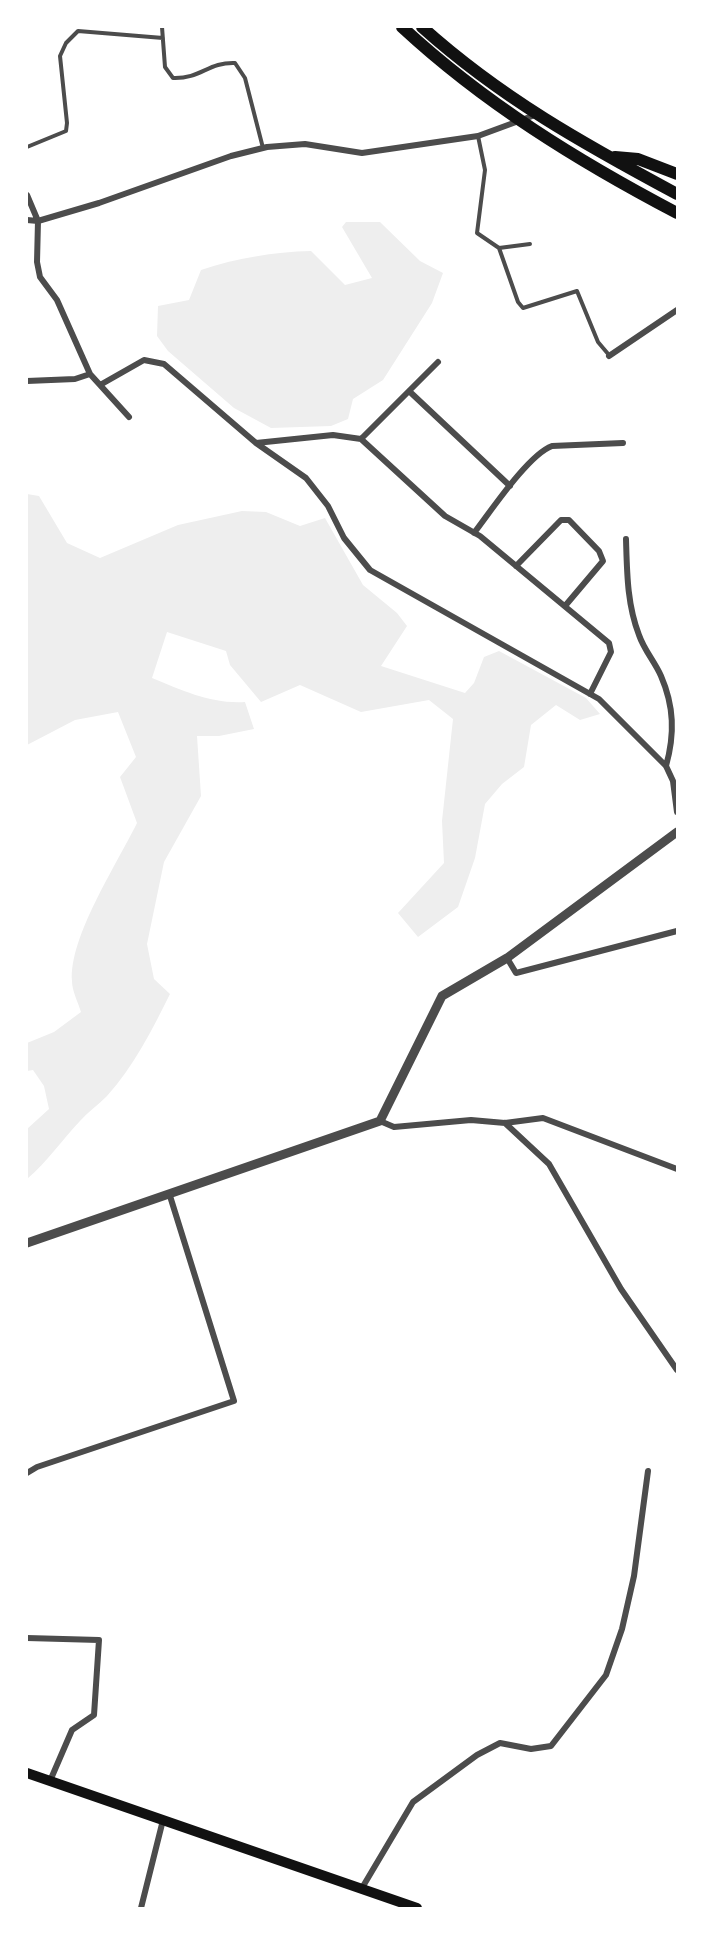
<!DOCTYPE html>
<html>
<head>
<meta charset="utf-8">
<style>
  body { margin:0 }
  #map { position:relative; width:704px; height:1935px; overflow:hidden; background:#fff; font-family:"Zilla Slab",serif }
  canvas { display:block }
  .frame { position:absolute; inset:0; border:28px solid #fff; pointer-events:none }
</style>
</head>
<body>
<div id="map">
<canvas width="704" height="1935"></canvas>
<div class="frame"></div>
</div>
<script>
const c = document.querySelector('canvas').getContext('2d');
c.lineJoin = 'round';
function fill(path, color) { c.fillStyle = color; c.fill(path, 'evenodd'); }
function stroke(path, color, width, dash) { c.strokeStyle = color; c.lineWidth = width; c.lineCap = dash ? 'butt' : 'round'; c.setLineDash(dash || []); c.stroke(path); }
const green = new Path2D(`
  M346,222H380L420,261L443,273L432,303L383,380L353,399L348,419L331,426L271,428L234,408L168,351L157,336L158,306L189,300L201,270C237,258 273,252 311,251L345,285L372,278L342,227Z
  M27,494L39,496L67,543L100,558L178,525L242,511L266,512L300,526L325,518L363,585L397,613L407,626L381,666L465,693L474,683L484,657L499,651L586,698L600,714L580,720L556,705L531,725L524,767L502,784L485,804L475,858L458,907L418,937L398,913L444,863L442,821L453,719L429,700L361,712L300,685L261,702L230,665L226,651L167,632L152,678C184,691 211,704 245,702L254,729L219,736H197L201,796L164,862L147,944L154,979L170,994C152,1030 134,1066 107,1096C98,1105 88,1112 80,1121C61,1141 48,1161 27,1179V1129L49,1109L44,1086L33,1070L27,1071V1043L54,1032L81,1012C78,1002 72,991 72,981C69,937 117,864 137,823L120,777L136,757L118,712L75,720L27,745Z`);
const service = new Path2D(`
  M162,27L165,67L173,78C201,79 208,62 235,63L245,78L263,148
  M478,136L485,170L477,233L499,248L530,244
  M27,147L66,131L67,123L60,56L66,43L78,31L163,38
  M499,248L518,302L523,308L577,291L598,342L609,355`);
const minor = new Path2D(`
  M27,195L38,221L37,262L40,277L57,300L90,374L100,385L144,360L164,364L256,443L306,478L328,506L344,538L370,570L599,699L666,766L673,781L677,812
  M27,220L38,221L99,203L231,156L267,147L305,144L362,153L478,136L535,115
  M609,356L677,310
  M27,381L75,379L90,374
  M100,385L129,417
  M409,391L510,486
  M361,439L438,362
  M256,443L333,435L361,439L445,516L480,536L609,643L611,652L590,694
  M474,533C491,511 528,455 552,446L623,443
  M626,539C627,572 627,604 639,635C644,650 655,662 661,676C674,706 675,734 666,766
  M516,566L561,520H569L599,551L603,561L565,606
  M507,958L516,973L677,931
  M380,1121L394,1127L471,1120L505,1123L543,1118L677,1169
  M505,1123L549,1164L621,1289L677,1370
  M27,1473L37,1467L234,1401L170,1196
  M27,1638L99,1640L94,1715L72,1730L50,1781
  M362,1888L413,1802L477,1755L500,1743L531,1749L551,1746L606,1675L622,1629L634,1576L648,1471
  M141,1908L163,1820`);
const tertiary = new Path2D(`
  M27,1243L380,1121L442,996L507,958L677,832`);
const secondary = new Path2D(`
  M27,1773L417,1908`);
const trunk = new Path2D(`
  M402,27C484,103 578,161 677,213
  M422,27C501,98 584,144 677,194
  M615,157L638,159L677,174`);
fill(green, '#eee');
stroke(service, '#4c4c4c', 4);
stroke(minor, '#4c4c4c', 6);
stroke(tertiary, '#4c4c4c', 9);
stroke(secondary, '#111', 10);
stroke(trunk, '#111', 12);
</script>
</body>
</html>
